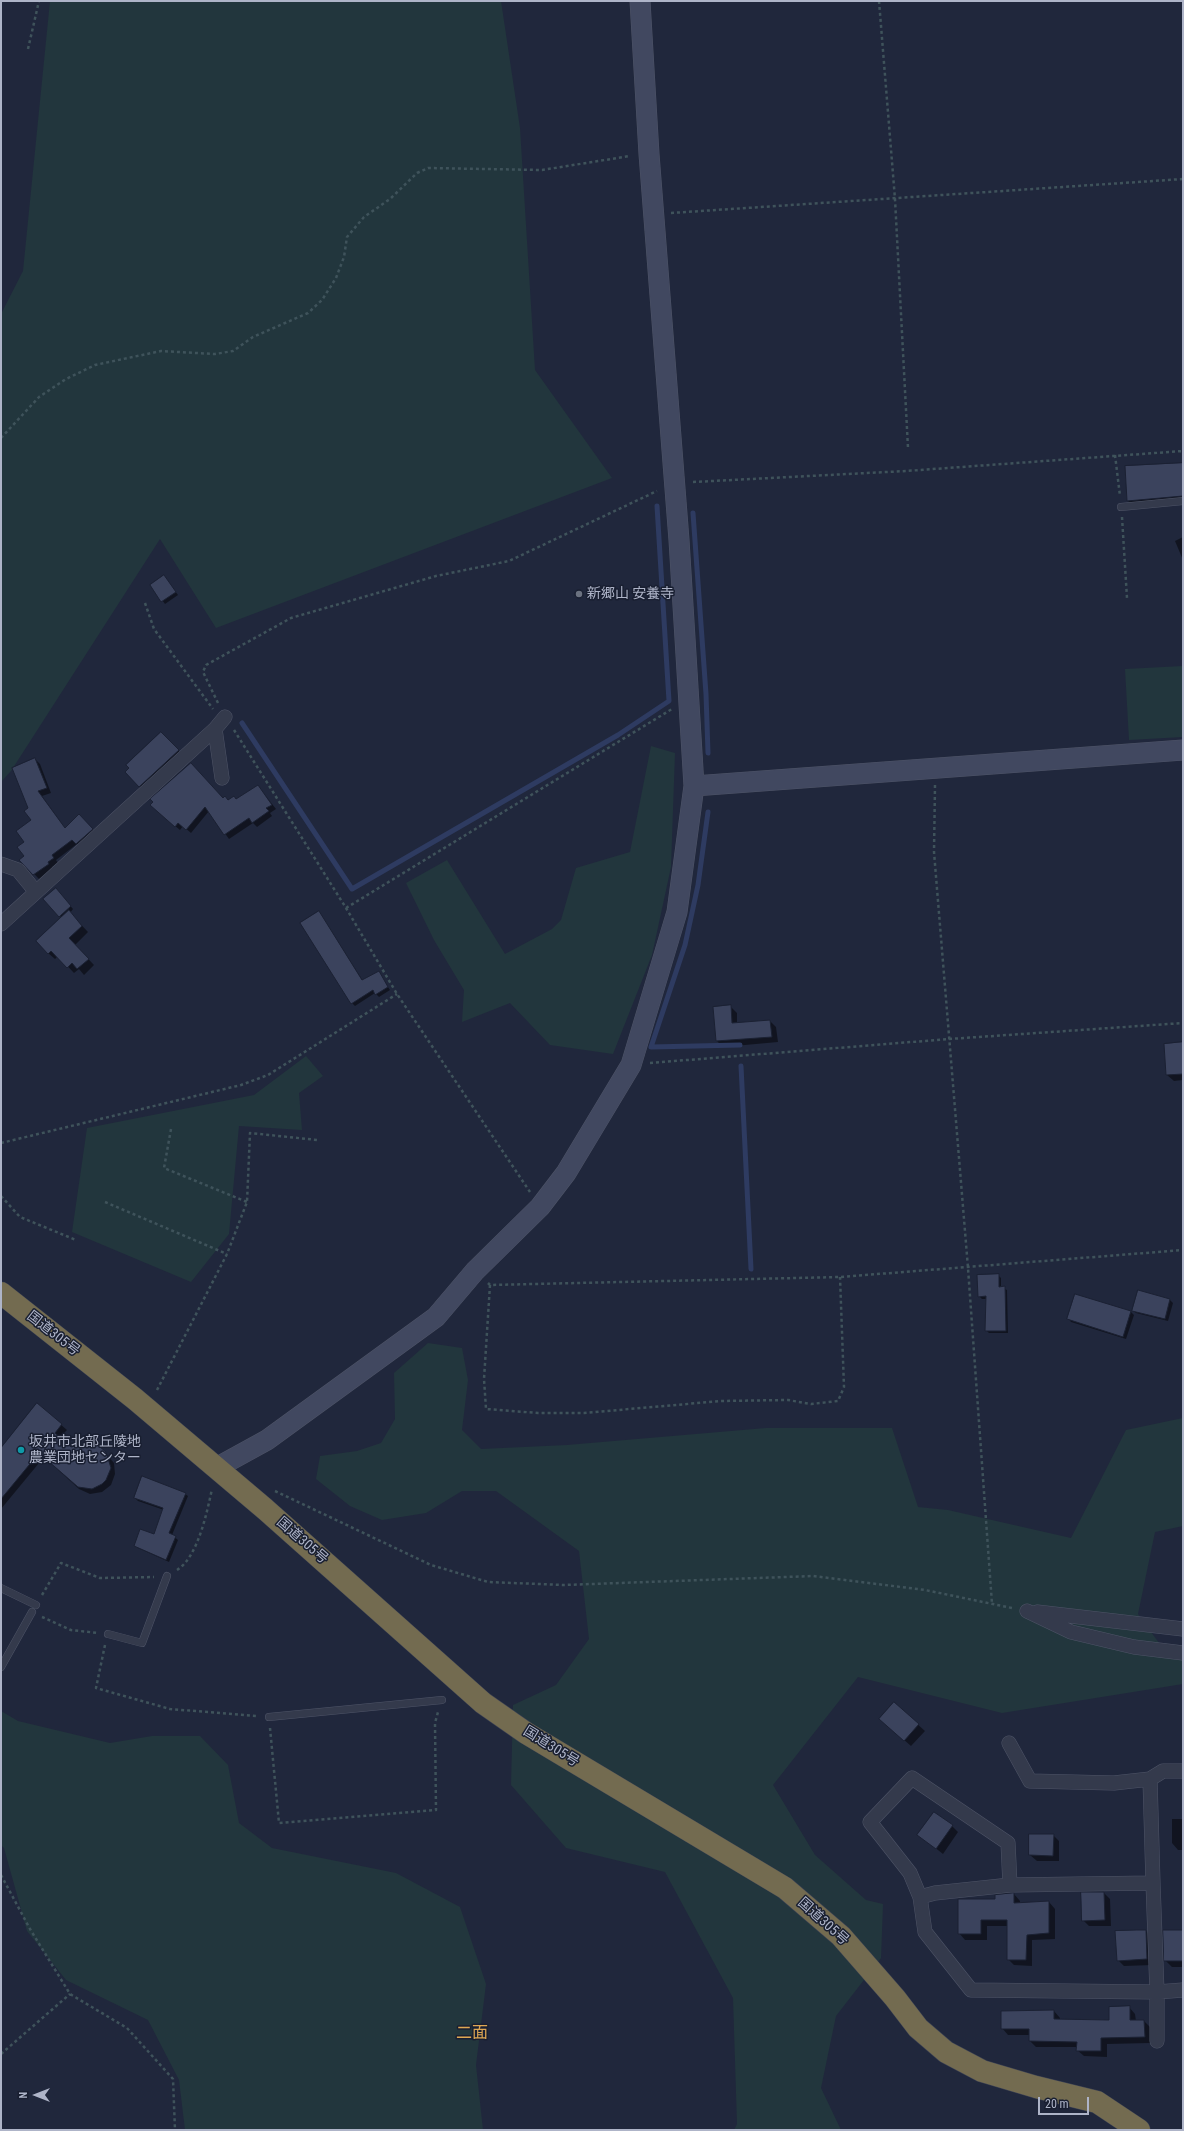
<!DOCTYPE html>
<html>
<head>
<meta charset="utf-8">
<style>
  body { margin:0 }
  #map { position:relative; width:1184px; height:2131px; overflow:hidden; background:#20273c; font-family:"Roboto Condensed",sans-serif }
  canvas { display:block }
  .frame { position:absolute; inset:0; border:2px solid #aeb4c8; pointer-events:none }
  .north { position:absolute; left:16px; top:2075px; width:40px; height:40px; -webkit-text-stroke:3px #191f31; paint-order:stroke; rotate:270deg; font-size:11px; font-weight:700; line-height:16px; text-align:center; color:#aeb4c8 }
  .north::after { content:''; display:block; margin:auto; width:14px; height:18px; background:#aeb4c8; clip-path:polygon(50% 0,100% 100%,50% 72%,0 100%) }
  .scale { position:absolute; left:1038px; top:2097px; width:51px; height:18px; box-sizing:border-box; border:2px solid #aeb4c8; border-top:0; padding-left:5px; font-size:12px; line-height:14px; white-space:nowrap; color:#aeb4c8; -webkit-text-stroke:3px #191f31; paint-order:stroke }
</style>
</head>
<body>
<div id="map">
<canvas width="1184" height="2131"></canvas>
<div class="frame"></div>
<div class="north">N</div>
<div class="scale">20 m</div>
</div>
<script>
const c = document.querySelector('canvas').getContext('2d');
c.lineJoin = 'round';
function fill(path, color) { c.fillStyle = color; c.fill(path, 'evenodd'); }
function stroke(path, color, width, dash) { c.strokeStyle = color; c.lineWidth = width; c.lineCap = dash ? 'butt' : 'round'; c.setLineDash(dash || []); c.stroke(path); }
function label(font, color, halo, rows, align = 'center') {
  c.font = font + ' "Roboto Condensed","Noto Sans JP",sans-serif'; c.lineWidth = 3; c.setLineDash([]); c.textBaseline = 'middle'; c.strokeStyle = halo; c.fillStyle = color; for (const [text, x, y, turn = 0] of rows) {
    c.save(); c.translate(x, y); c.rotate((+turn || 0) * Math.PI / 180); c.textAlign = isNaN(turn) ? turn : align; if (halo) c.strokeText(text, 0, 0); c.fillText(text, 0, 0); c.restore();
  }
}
const green = new Path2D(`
  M50,1H501L520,128L535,370L612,478L216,628L160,539L11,771L1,782V314L23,271Z
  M1183,666V737L1129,740L1125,669Z
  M651,746L675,753L671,867L652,955L613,1054L550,1045L510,1003L462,1022L464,990L434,940L406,883L447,860L505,954L552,929L561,920L576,868L630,852Z
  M306,1056L323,1076L299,1093L302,1130L239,1126L229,1234L191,1282L72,1232L87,1128L254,1095Z
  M428,1343L462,1348L468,1380L462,1430L481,1449L567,1445L766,1428H892L918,1507L948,1510L1071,1538L1126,1430L1183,1418V1526L1155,1532L1138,1614L1159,1643L1183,1646V1684L1002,1713L858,1677L773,1785L815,1855L866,1900L883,1904L881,1958L836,2016L821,2088L841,2130H734L737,2124L733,1998L665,1872L566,1848L511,1785L513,1705L556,1685L589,1639L579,1551L496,1491H462L426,1513L382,1520L350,1506L316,1479L320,1456L357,1451L381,1443L395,1419L394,1373Z
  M1,1711L18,1721L110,1743L152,1736H200L228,1765L239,1823L272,1848L396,1873L460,1907L486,1984L476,2065L483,2130H185L179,2080L148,2020L66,1980L27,1931L4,1848L1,1845Z`);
const shadow = new Path2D(`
  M1183,464V504L1136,508L1128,501L1126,467Z
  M1183,537V560L1175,541Z
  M164,576L178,595L165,604L151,585Z
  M168,739L184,757L146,792L140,786L130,768Z
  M35,759L40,764L51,793L42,796L65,828L79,816L97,834L81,848L77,844L56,860L58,863L52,867L53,869L39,879L21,860L25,857V842L32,820L30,809Z
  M258,786L276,809L270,813L272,816L257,827L253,823L229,839L209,811L191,833L183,826L180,830L156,810L223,799L237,800Z
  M58,892L73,909L70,913L88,932L75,945L94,965L84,975L79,969L74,973L58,956L55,959L48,953L62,918L45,899Z
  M319,912L363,981L378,972L390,990L379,997L375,993L355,1006L352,1003Z
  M730,1006L737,1013V1023L770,1021L776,1027L778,1042L723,1047L717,1041Z
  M1183,1043V1080L1174,1081L1167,1075Z
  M998,1275L1001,1278V1287L1007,1290L1008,1333H989L986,1330L987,1299H982L979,1296Z
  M1138,1292L1170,1300L1173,1303L1168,1321L1136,1313L1133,1310Z
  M1076,1295L1131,1312L1134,1315L1126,1339L1071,1322L1069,1319Z
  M38,1405L67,1430L59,1438L71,1448L86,1444L95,1445L102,1449L114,1463L115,1474L111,1485L102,1492L90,1494L79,1489L44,1457L1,1509V1449Z
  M185,1494L188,1496L172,1535L178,1540L169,1562L138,1548L135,1545L154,1535L164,1510L138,1501L135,1498Z
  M894,1703L925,1731L911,1746L887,1725Z
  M1172,1819H1183V1850H1178L1172,1843Z
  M952,1826L958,1832L943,1854L919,1835Z
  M1053,1835L1059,1841V1861H1037L1030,1855Z
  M1104,1893L1110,1899L1111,1926H1089L1083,1920Z
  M1014,1894L1020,1901V1904L1049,1902L1055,1909V1939L1032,1940V1966L1014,1965L1008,1959V1926H987V1940H965L959,1933L996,1900Z
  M1146,1931L1152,1937L1153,1965L1124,1966L1118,1960Z
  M1183,1931V1967H1172L1165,1960Z
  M1129,2007L1135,2014L1136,2021H1144L1150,2027V2043L1107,2044V2057L1084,2056L1077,2050V2047H1036L1030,2041V2035H1008L1002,2028L1054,2011L1060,2018V2020L1110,2021Z`);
const stream = new Path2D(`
  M693,513L706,694L708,753
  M242,723L352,889L618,735L669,701L657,506
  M708,812L698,885L685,945L651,1047L740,1045
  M741,1066L751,1269`);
const building = new Path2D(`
  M1183,463V496L1127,501L1125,466Z
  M164,575L176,592L161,602L150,585Z
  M161,732L179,750L139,787L125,772L129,768L126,765Z
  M35,758L47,788L38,791L65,828L79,814L93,829L76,844L72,840L52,855L54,858L48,862L49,864L33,875L19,860L24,856L17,847L24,842L16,831L31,820L24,811L28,808L12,768Z
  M191,763L223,798L225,796L228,800L234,796L236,799L258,785L272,805L266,808L269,811L252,823L249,818L224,835L205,807L186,830L178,823L175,827L150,805L153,802L150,799Z
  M56,888L71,906L59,917L43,899Z
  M69,910L82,926L69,938L89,959L77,969L72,963L67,968L51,951L48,954L36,941Z
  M319,911L362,980L379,971L388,987L375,995L373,990L351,1004L300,923Z
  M731,1005L732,1023L770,1020L772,1037L716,1041L713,1007Z
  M1183,1042V1074L1166,1075L1164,1044Z
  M999,1274V1287L1005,1286L1006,1331H985L986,1296L978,1297L977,1275Z
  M1138,1290L1170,1299L1165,1319L1132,1311Z
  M1075,1294L1131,1311L1123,1337L1067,1319Z
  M37,1403L62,1424L55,1433L71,1447L90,1443L99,1446L106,1452L111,1468L106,1480L102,1484L92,1489L78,1487L39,1453L1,1499V1448Z
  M142,1476L186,1493L169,1533L176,1536L166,1560L134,1546L140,1529L154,1534L163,1508L134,1498Z
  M894,1702L919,1724L904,1741L879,1719Z
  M934,1812L953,1825L936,1849L917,1835Z
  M1029,1834H1054L1053,1856L1029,1855Z
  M1081,1892H1104L1105,1920L1082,1921Z
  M1014,1893V1903L1049,1901V1933L1027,1935L1026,1960H1007V1920H981V1934H958V1899H995V1895Z
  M1137,1930H1146L1147,1959L1117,1961L1115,1931Z
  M1163,1930H1183V1961H1164Z
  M1130,2006V2020H1144L1145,2037L1101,2038V2051H1076L1077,2042L1029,2041V2029H1001V2011L1054,2010V2019L1109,2020V2007Z`);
const path = new Path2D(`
  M879,1L895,199L908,448
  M28,49L39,1
  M671,213L1183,179
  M1,438L39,397L66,379L95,365L161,351L215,354L233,351L253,337L308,313L322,300L336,278L344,257L347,237L364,217L390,199L417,173L428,168L542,170L630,156
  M1115,455L1120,496
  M693,482L906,471L1183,451
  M1122,517L1127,598
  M145,603L154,629L213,709
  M218,703L203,672L206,665L291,618L436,576L509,561L657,491
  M234,730L346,908L397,994L530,1192
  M935,785L934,852L968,1268L992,1604
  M346,908L672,709
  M650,1063L949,1039L1183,1023
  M171,1129L164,1168L247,1202
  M1,1143L241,1085L268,1075L397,994
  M1,1196L20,1217L76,1240
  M105,1202L227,1254
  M488,1283L490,1285L840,1277L1183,1250
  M490,1285L484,1379L486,1409L538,1413H584L721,1401L788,1400L811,1404L838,1401L844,1387L840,1277
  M157,1390L227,1254L247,1202L250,1133L317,1140
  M275,1491L431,1565L488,1582L564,1585L813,1576L925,1590L1012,1608
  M177,1570C198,1557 207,1512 212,1489
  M42,1595L61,1563L100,1578L154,1577
  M42,1617L71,1630L98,1633
  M105,1645L96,1688L170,1709L257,1716
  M270,1728L279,1823L436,1810L435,1723L438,1712
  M1,1875L30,1929L70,1994L127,2028L173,2079L175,2130
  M1,2054L70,1994`);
const lane = new Path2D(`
  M1121,507L1183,501
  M1,1588L36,1605
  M108,1634L142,1643L167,1576
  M1,1667L32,1612
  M269,1717L442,1700`);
const street = new Path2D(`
  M215,729L222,778
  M1,864L18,870L36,892
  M1,924L215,729L225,717
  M1027,1611L1071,1632L1134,1647L1183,1653
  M1037,1612L1183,1629
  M1009,1743L1030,1781L1114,1783L1150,1779
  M1183,1771H1163L1150,1779L1153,1883L1010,1885L935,1893L920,1897L925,1932L971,1990L1157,1992L1183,1990
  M1153,1883L1157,1992V2041
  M920,1897L910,1873L870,1822L912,1778L1008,1843L1010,1885`);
const secondary = new Path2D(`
  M694,786L1183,750
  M216,1468L267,1440L436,1317L475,1271L540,1207L566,1173L631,1065L677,912L694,786L679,540L649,154L640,1`);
const highway = new Path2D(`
  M1,1293L135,1399L265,1509L483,1703L526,1733L785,1888L841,1936L895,1998L918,2028L946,2052L982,2071L1036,2087L1097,2102L1139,2130`);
const markers = [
  [579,594,4,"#6b7280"],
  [21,1450,4,"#0f9aa8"]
];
const poiNames = [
  ["新郷山 安養寺",587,594],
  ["坂井市北部丘陵地",29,1442],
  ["農業団地センター",29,1458]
];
const streetNames = [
  ["国道305号",53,1334,38],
  ["国道305号",302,1541,41],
  ["国道305号",551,1747,32],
  ["国道305号",823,1922,42]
];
const quarterNames = [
  ["二面",472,2034]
];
fill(green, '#22363d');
fill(shadow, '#0007');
stroke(stream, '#2e3b61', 5);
fill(building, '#3b435d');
stroke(building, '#1b2133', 1);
stroke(lane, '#4e5467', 8);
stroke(street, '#4e5467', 15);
stroke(secondary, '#4e5467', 21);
stroke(highway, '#3b4154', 23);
stroke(path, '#3f535b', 2.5, [3, 3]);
stroke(lane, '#343a4c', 7);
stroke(street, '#343a4c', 14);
stroke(secondary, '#414860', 20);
stroke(highway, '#736b50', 22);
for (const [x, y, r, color] of markers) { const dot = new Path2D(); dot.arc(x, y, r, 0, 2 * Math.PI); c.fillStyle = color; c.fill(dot); stroke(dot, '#191f31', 1.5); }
label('14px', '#aeb4c8', '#191f31', poiNames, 'left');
label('14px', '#aeb4c8', '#191f31', streetNames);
label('16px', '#dea754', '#191f31', quarterNames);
</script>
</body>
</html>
